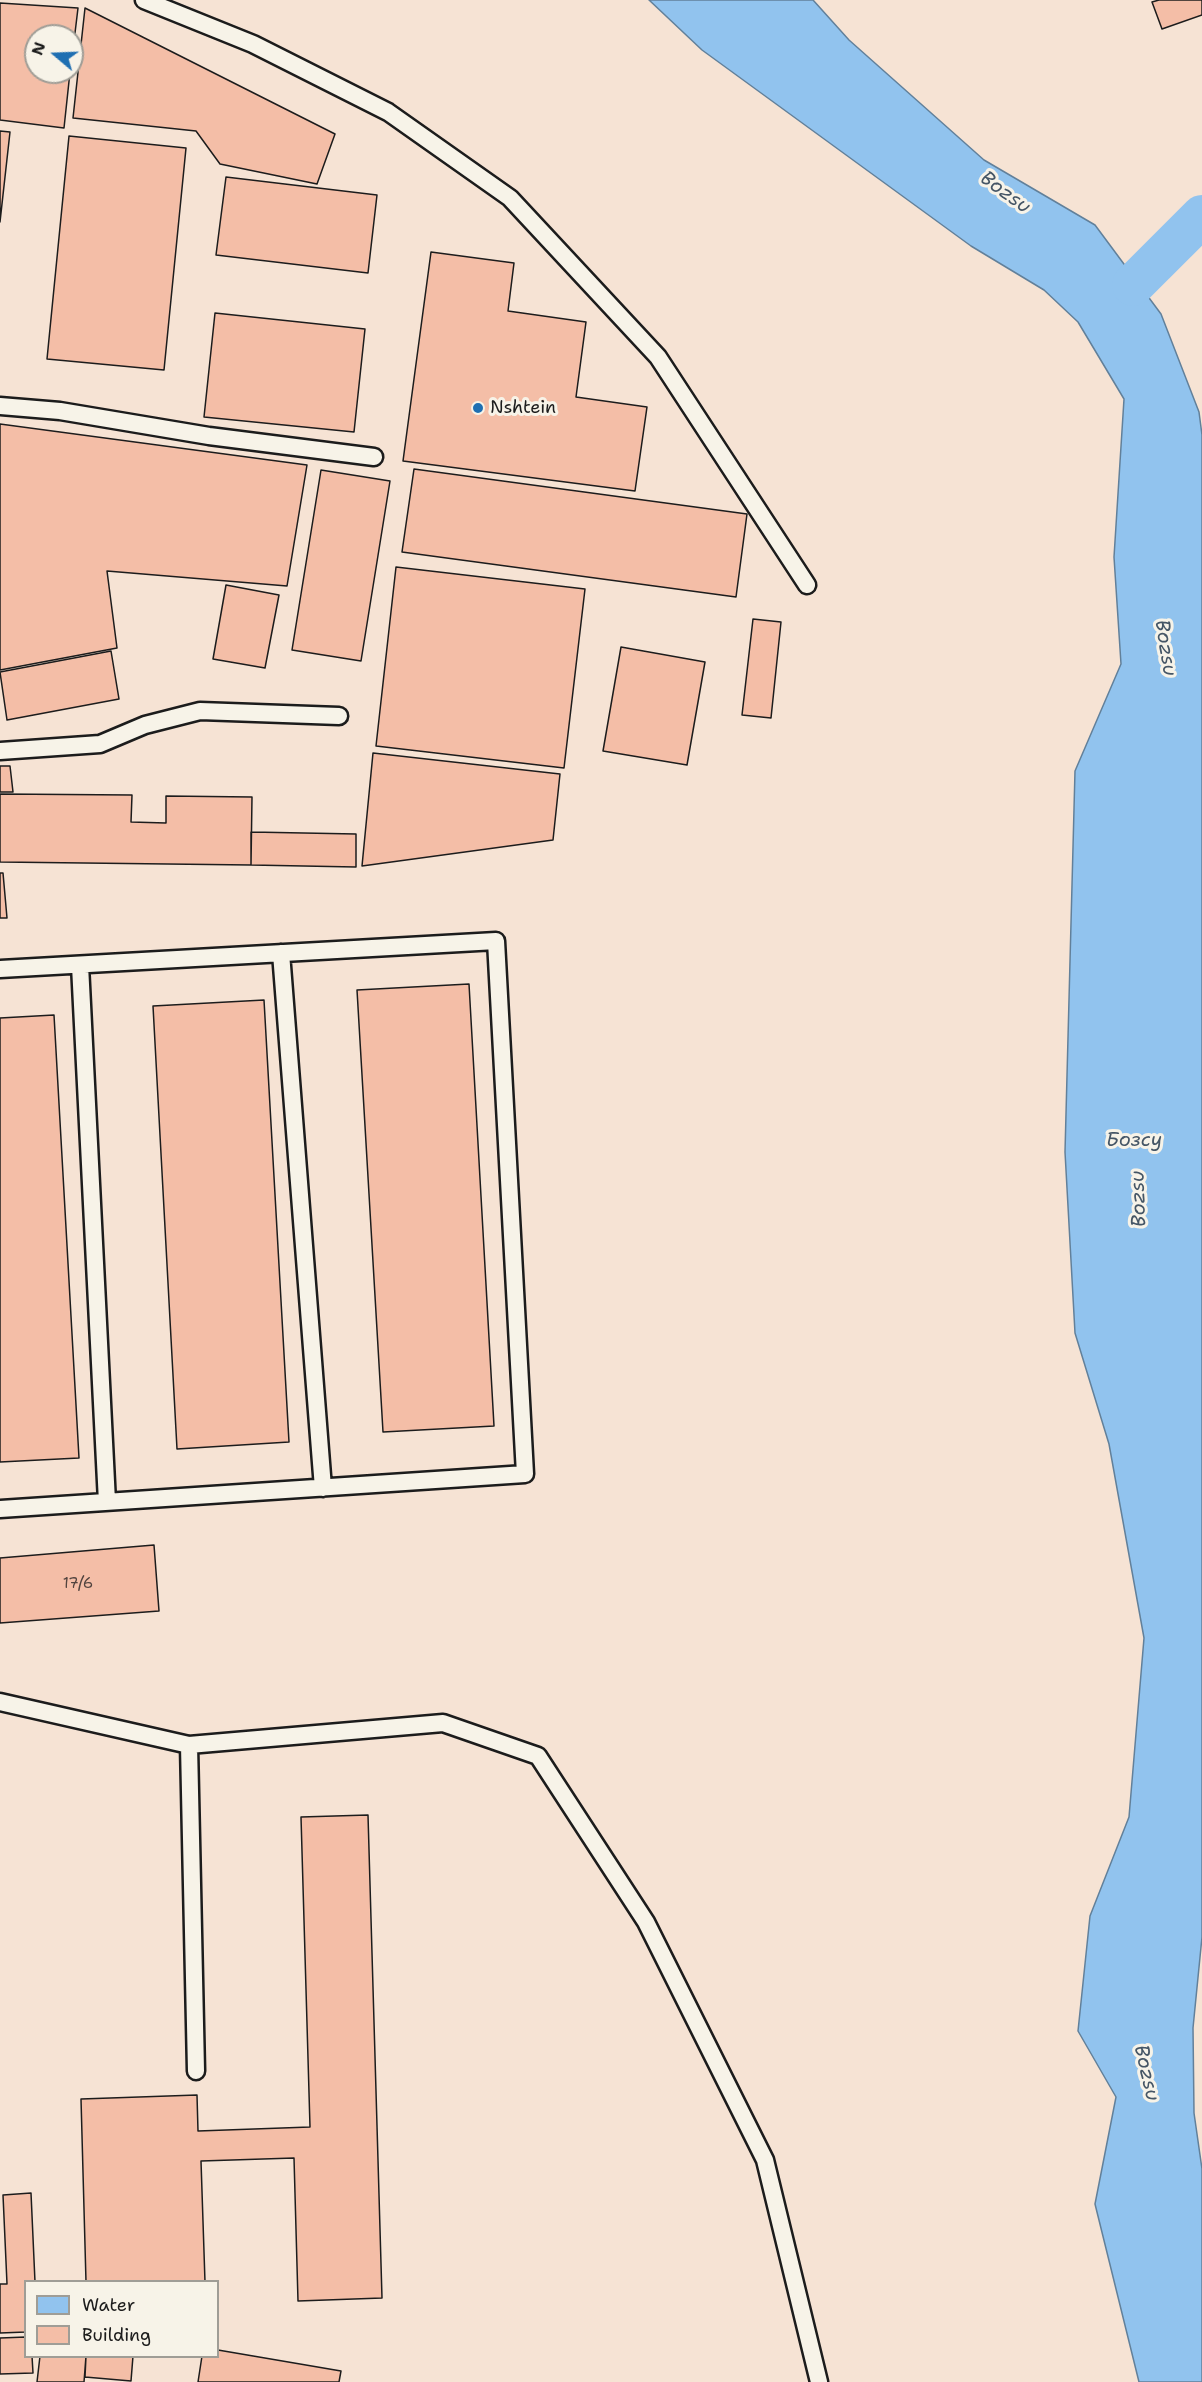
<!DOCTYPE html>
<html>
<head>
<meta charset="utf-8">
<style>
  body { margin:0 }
  #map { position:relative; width:1202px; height:2382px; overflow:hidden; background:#f6e3d4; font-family:"Shantell Sans",sans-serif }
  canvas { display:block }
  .legend { position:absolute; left:24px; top:2280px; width:195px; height:78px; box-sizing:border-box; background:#f7f3e8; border:2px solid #9f9d96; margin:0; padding:8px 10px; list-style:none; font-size:18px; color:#1c1c1c }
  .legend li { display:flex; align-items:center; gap:12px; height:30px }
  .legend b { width:30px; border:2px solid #9f9d96 }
  .north { position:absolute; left:24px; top:24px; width:60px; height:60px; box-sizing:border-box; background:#f7f3e8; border:2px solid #9f9d96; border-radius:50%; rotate:289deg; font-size:16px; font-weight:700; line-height:24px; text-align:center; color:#1c1c1c }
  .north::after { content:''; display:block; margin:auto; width:21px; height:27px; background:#1f6fb2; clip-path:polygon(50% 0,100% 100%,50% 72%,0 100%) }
</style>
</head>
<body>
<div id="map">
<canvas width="1202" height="2382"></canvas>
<ul class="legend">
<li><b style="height:16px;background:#91c3ee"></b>Water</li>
<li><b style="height:16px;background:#f4bea7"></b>Building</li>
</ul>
<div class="north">N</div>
</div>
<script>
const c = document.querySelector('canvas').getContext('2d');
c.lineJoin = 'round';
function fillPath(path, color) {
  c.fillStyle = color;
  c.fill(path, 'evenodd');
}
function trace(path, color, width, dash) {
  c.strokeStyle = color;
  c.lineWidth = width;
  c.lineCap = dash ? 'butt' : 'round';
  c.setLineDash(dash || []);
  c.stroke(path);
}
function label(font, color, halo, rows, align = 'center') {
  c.font = font + ' "Shantell Sans",sans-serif';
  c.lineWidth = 6;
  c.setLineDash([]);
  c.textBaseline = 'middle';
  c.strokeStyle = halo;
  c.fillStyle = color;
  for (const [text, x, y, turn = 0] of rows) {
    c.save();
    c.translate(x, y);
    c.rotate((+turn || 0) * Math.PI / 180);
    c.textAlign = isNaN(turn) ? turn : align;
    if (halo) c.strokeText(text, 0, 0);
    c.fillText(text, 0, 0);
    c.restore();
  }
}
const water = new Path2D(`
  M 649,0 L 813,0 L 849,40 L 984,160 L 1095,225 L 1161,314 L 1199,412 L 1202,435 L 1202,1937 L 1193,2028 L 1194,2113 L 1202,2169 L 1202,2382 L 1139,2382 L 1095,2204 L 1116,2097 L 1078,2031 L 1090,1916 L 1129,1817 L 1144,1638 L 1109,1444 L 1075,1333 L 1065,1152 L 1075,771 L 1121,664 L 1114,557 L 1124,399 L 1078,322 L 1044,290 L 971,246 L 702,50 Z`);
const canal = new Path2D(`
  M 1133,285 L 1202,216`);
const building = new Path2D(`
  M 1159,0 L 1202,0 L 1202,15 L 1162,29 L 1152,2 Z
  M 0,3 L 78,8 L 72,58 L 72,36 L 36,36 L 36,72 L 70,72 L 64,128 L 0,120 Z
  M 85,8 L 335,134 L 317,184 L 220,164 L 196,131 L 73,118 Z
  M 0,131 L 10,132 L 0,222 Z
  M 69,136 L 186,148 L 164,370 L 47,359 Z
  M 226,177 L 377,195 L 368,273 L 216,255 Z
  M 431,252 L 514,263 L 508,311 L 586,322 L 576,397 L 647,407 L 635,491 L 403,461 Z
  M 215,313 L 365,329 L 354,432 L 204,417 Z
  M 0,424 L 307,465 L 287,586 L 107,571 L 117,648 L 0,670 Z
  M 414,469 L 747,514 L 736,597 L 402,552 Z
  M 321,470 L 390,481 L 361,661 L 292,650 Z
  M 396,567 L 585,589 L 564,768 L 376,746 Z
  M 226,585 L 279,595 L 265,668 L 213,659 Z
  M 753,619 L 781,622 L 771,718 L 742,715 Z
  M 621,647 L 705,662 L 687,765 L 603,751 Z
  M 111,651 L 119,699 L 7,720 L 0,672 Z
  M 373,753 L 560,774 L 553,840 L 362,866 Z
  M 0,766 L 10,766 L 13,792 L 0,792 Z
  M 0,794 L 132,795 L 131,822 L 166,823 L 166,796 L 252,797 L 251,865 L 0,862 Z
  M 251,832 L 356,834 L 356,867 L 251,865 Z
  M 0,873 L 3,873 L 7,918 L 0,918 Z
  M 469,984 L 494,1426 L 383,1432 L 357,990 Z
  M 264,1000 L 289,1442 L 177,1449 L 153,1006 Z
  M 54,1015 L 79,1458 L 0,1462 L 0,1018 Z
  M 154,1545 L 159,1611 L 0,1623 L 0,1558 Z
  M 368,1815 L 382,2298 L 298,2301 L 294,2158 L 201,2161 L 205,2282 L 86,2282 L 81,2099 L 197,2095 L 198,2131 L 310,2127 L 301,1817 Z
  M 31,2193 L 35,2282 L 26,2282 L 26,2332 L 0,2333 L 0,2284 L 7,2284 L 3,2195 Z
  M 26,2337 L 26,2356 L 32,2356 L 33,2373 L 0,2374 L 0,2338 Z
  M 218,2350 L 341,2371 L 339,2382 L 198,2382 L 202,2356 L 218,2356 Z
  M 40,2356 L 86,2356 L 84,2382 L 37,2382 Z
  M 86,2356 L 133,2356 L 131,2381 L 85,2377 Z`);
const service = new Path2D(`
  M 144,0 L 253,44 L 388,112 L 510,198 L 658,357 L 807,585
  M 0,406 L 60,411 L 209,436 L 374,457
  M 0,751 L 100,744 L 145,725 L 200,711 L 339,716
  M 281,953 L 323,1488
  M 80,965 L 107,1502
  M 0,969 L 496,941 L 525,1474 L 0,1509
  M 0,1702 L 189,1745 L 443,1723 L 538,1756 L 646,1922 L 765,2160 L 819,2382
  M 189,1745 L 196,2071`);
const markers = [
  [478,408,6,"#1f6fb2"]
];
const numberNames = [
  ["17/6",78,1584]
];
const poiNames = [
  ["Nshtein",490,408]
];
const waterNames = [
  ["Bozsu",1005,193,36],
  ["Bozsu",1165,648,81],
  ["Бозсу",1134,1141],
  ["Bozsu",1139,1199,-92],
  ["Bozsu",1146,2073,77]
];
fillPath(water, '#91c3ee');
trace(water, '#62809a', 1.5);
trace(canal, '#91c3ee', 42);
fillPath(building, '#f4bea7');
trace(building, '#1c1c1c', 1.5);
trace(service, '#1c1c1c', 21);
trace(service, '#f7f3e8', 16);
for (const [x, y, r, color] of markers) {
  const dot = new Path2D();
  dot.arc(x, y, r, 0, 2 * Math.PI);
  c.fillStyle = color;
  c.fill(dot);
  trace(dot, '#f7f3e8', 2);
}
label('15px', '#52443f', null, numberNames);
label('18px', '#1c1c1c', '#f7f3e8', poiNames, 'left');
label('italic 20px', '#455666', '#f7f3e8', waterNames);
</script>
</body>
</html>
